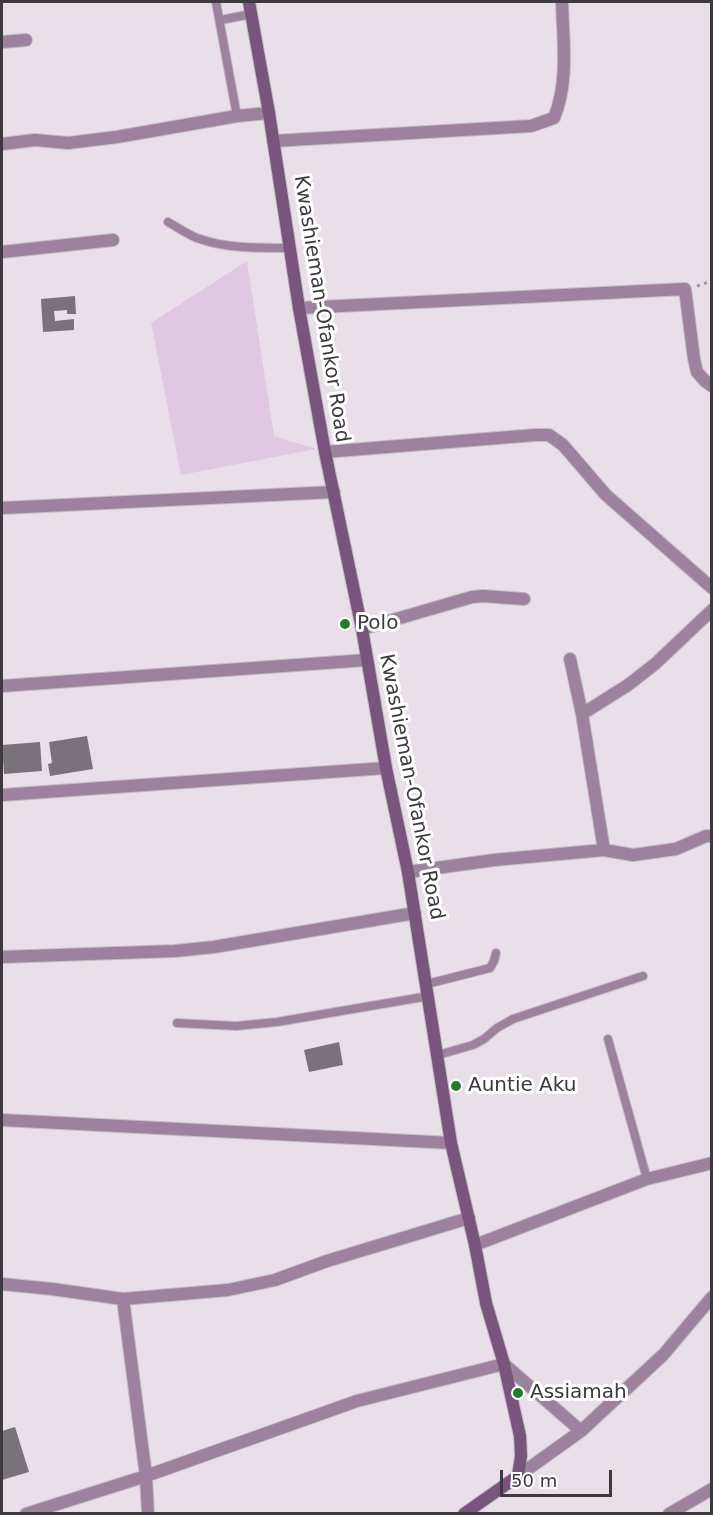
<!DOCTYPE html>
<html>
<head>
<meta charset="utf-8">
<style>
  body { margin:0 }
  #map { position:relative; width:713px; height:1515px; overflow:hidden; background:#e8dfe8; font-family:"DejaVu Sans",sans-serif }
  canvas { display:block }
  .frame { position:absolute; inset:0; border:3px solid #3d3a3d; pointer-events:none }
  .scale { position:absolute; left:500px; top:1470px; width:112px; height:27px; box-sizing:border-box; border:3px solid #3d3a3d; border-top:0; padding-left:8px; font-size:18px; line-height:21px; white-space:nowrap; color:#3d3a3d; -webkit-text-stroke:4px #fff; paint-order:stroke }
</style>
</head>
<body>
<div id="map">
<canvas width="713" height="1515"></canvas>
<div class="frame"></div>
<div class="scale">50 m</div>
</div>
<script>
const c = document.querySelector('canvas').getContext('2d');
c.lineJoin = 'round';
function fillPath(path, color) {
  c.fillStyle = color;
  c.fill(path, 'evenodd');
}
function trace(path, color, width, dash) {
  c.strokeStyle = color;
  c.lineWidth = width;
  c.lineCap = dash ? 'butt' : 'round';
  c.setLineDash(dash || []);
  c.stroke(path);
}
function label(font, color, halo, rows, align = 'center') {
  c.font = font + ' "DejaVu Sans",sans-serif';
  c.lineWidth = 6;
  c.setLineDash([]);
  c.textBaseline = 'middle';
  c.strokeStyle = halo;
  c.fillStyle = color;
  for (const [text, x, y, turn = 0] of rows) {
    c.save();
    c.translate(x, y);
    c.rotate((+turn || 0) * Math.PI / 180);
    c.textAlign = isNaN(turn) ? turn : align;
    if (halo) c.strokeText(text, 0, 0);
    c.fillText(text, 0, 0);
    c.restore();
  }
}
const green = new Path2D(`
  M 247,261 L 274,436 L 316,449 L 181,475 L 151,323 Z`);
const building = new Path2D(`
  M 75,296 L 76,314 L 67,314 L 67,310 L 54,311 L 55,321 L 74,319 L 74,330 L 43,332 L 41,299 Z
  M 87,736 L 93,769 L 50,776 L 48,764 L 52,763 L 49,742 Z
  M 40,742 L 42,771 L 4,774 L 2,745 Z
  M 339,1042 L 343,1065 L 309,1072 L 304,1050 Z
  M 15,1427 L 29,1472 L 2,1480 L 2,1431 Z`);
const path = new Path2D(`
  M 697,286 L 712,281`);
const lane = new Path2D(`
  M 216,2 L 237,116
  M 221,20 L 251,14
  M 168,222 C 177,227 187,234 197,238 C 227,249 259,248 291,248
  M 427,984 L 490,968 L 494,961 L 496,953
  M 177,1023 L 236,1026 L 277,1022 L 429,996
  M 608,1039 L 647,1179
  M 438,1055 L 473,1045 L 484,1039 L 497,1028 L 513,1019 L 643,976`);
const street = new Path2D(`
  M 2,42 L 26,40
  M 273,141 L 531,126 L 554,118 C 569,82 563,40 562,2
  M 2,144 L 35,140 L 68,143 L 117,137 L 237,116 L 269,113
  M 2,252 L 113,240
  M 299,308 L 685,289 L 694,359 L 697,372 L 705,381 L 712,386
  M 325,452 L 535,435 L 549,435 L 563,445 L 606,495 L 712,588
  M 2,508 L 334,492
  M 362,629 L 472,597 L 483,596 L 524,599
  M 570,659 L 582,714 L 604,850
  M 2,686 L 367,660
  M 582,714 L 628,685 L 655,664 L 712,610
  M 2,795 L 386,768
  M 408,872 L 494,860 L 604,850 L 633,855 L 676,849 L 706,836 L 712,836
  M 2,957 L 175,951 L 214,947 L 415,913
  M 2,1120 L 451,1143
  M 475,1245 L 647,1179 L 712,1163
  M 2,1284 L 52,1289 L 123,1299 L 228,1290 L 275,1280 L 327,1261 L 469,1218
  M 123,1299 L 146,1476 L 148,1514
  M 518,1476 L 581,1431 L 663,1355 L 712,1297
  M 26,1514 L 146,1476 L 357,1401 L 504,1364 L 581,1431
  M 669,1514 L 712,1489`);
const secondary = new Path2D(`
  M 249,2 L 269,113 L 299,308 L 325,452 L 362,629 L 386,768 L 408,872 L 451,1143 L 475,1245 L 486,1303 L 504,1364 L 520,1436 L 521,1456 L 518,1476 L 464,1514`);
const markers = [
  [345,624,6,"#237c2b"],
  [456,1086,6,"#237c2b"],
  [518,1393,6,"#237c2b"]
];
const streetNames = [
  ["Kwashieman-Ofankor Road",321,309,81],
  ["Kwashieman-Ofankor Road",411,787,79]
];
const poiNames = [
  ["Polo",357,624],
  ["Auntie Aku",468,1086],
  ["Assiamah",530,1393]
];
fillPath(green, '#e1c8e2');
fillPath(building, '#7a727a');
trace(lane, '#c2bbc2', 10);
trace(street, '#c2bbc2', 14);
trace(secondary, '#c2bbc2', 14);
trace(path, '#9c959c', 3, [3, 4.5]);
trace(lane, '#9c829d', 8);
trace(street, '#9c829d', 12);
trace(secondary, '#79547c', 12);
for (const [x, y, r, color] of markers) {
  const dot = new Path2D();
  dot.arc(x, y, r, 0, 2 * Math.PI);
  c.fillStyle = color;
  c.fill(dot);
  trace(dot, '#fff', 2);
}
label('20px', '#3d3a3d', '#fff', streetNames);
label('20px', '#3d3a3d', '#fff', poiNames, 'left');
</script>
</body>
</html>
